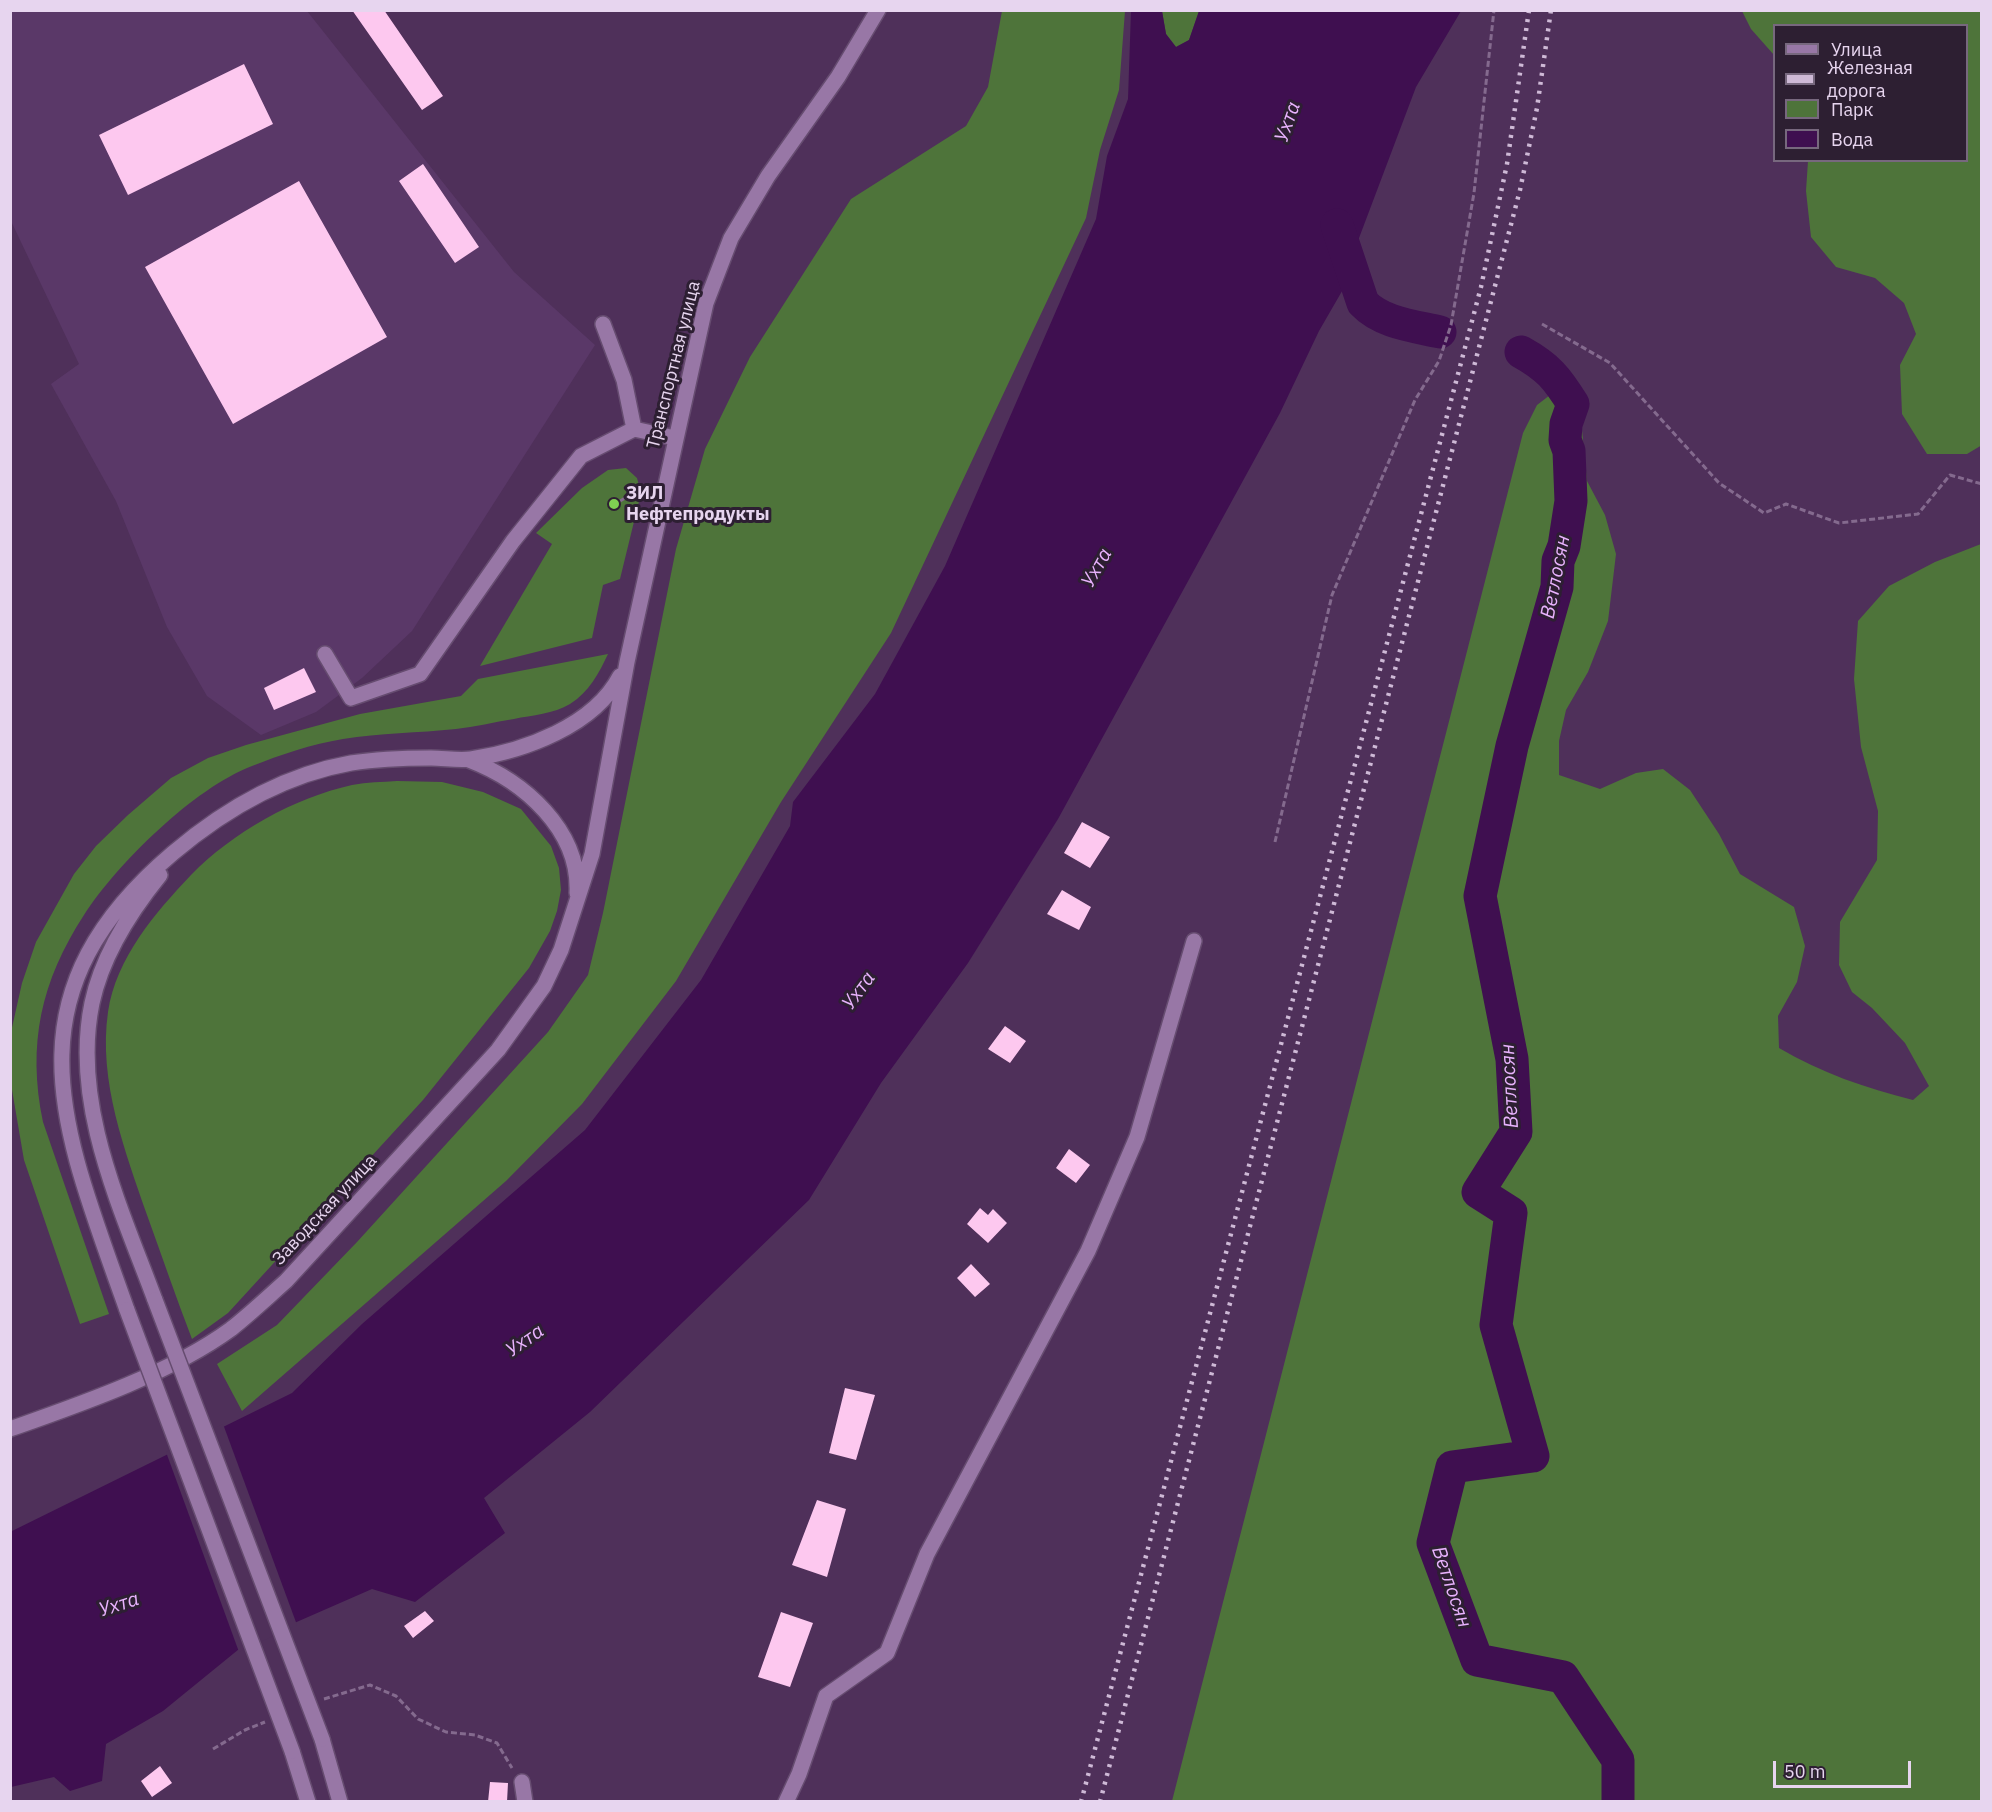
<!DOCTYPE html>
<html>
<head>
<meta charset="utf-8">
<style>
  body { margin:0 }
  #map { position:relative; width:1992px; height:1812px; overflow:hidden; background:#4f305a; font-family:"IBM Plex Sans",sans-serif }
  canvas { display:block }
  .frame { position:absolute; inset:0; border:12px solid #e7d5ef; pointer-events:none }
  .legend { position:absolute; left:1773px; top:24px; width:195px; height:138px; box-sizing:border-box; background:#2d1f32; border:2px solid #77687e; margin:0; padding:8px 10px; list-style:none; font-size:18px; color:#e7d5ef }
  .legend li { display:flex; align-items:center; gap:12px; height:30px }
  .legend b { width:30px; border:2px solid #77687e }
  .scale { position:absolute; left:1773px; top:1761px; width:138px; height:27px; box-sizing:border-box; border:3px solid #e7d5ef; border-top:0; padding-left:8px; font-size:18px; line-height:21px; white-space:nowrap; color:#e7d5ef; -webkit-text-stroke:4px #2d1f32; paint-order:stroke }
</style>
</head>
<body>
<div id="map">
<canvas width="1992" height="1812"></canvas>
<div class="frame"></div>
<ul class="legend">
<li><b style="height:8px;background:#9877a6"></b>Улица</li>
<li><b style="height:8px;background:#ceb9d6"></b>Железная дорога</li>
<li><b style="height:16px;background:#4e743a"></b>Парк</li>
<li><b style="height:16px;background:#3f0f50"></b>Вода</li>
</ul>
<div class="scale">50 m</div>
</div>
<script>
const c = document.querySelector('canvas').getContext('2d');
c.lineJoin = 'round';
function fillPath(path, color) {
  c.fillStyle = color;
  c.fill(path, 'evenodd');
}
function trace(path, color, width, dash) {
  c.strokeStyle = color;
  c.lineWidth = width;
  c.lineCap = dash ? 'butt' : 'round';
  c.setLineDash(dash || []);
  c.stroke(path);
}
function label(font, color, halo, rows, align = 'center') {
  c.font = font + ' "IBM Plex Sans",sans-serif';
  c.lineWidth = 6;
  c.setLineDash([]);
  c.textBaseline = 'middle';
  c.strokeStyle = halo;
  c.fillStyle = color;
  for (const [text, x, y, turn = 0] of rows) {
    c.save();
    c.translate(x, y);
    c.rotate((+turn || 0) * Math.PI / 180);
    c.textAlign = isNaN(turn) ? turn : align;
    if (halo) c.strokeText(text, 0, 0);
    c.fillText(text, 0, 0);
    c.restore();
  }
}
const built = new Path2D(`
  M 11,11 L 307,11 L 514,272 L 595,345 L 412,631 L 362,678 L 316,712 L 261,735 L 207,696 L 167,627 L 116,501 L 51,384 L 79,364 L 11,221 Z`);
const green = new Path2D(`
  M 1002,11 L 1125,11 L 1119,90 L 1100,150 L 1086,218 L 891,633 L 781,802 L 676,981 L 582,1104 L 506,1181 L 242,1411 L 217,1364 L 277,1325 L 357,1242 L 548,1032 L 588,975 L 603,913 L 676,549 L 705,449 L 750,357 L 851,199 L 966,126 L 988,87 Z
  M 1162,11 L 1199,11 L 1189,40 L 1176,47 L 1166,34 Z
  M 1742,11 L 1981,11 L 1982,445 L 1967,454 L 1927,454 L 1902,414 L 1900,365 L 1916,334 L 1904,303 L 1875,278 L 1836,267 L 1811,237 L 1806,191 L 1808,161 L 1966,160 L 1966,26 L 1774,26 L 1774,55 L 1751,29 Z
  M 1554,392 L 1579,400 L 1587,481 L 1605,515 L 1616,554 L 1608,621 L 1588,672 L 1566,710 L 1559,741 L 1559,775 L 1600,789 L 1636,773 L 1663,769 L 1690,790 L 1719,834 L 1740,874 L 1794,907 L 1805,946 L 1797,982 L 1778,1016 L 1779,1048 C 1822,1073 1865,1088 1913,1100 L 1929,1086 L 1905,1043 L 1872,1008 L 1852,992 L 1839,965 L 1840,922 L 1877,860 L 1878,811 L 1861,747 L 1854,679 L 1858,621 L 1889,586 L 1935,562 L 1981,544 L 1981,1801 L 1172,1801 L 1523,433 L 1537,405 Z
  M 626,468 L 637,478 L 641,493 L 620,579 L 603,585 L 592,638 L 480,666 L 552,544 L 536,533 L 582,488 L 608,470 Z
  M 608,654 C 599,673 589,692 570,704 C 554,714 532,715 514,719 C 494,722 475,727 456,729 C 418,733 380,733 343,739 C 312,744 280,755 252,766 C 194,788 117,864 84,915 C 41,981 27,1044 43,1122 L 109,1314 L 80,1324 L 24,1160 L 11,1084 L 11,1032 L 22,983 L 36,942 L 74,874 L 96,846 L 128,815 L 171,778 L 208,758 L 246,745 L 360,714 L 461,696 L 478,679 Z
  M 397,781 L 442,782 L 483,792 L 521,809 L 551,846 L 559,868 L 561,890 L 557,911 L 550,931 L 529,968 L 423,1100 L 228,1313 L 192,1339 C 176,1298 162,1256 147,1215 C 125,1151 98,1081 108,1012 C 116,958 155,913 191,875 C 233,832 294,798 352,785 C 367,782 382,782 397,781 Z`);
const water = new Path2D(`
  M 1131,11 L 1162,11 L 1166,34 L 1176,47 L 1189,40 L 1199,11 L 1461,11 L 1416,87 L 1356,246 L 1349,279 L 1319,331 L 1280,413 L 1058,819 L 968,963 L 881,1083 L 809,1200 L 590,1412 L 484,1498 L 505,1533 L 415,1602 L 372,1589 L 244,1645 L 163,1711 L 106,1744 L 102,1781 L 70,1791 L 54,1777 L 11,1787 L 10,1532 L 292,1393 L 362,1324 L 585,1130 L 701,980 L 790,826 L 793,802 L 875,694 L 945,566 L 1096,219 L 1107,156 L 1128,99 Z`);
const pier = new Path2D(`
  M 223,1424 L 297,1625 L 239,1652 L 166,1452 Z`);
const river = new Path2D(`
  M 1337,225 L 1363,303 C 1382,323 1414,326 1440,332
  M 1521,352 C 1548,367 1557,378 1573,404 L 1566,424 L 1565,440 L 1569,451 L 1571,501 L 1564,546 L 1558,561 L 1557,587 L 1512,746 L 1480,896 L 1512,1059 L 1516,1132 L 1478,1192 L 1511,1213 L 1496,1325 L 1533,1456 L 1452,1467 L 1433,1543 L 1477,1660 L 1563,1677 L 1618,1760 L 1618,1802`);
const building = new Path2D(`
  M 352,10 L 384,10 L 443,96 L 422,110 Z
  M 244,64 L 273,124 L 128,195 L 99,135 Z
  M 423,164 L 479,247 L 455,263 L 399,181 Z
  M 299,181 L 387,337 L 233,424 L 145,267 Z
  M 304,668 L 316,692 L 274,710 L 264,688 Z
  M 1082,822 L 1110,837 L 1090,868 L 1064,853 Z
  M 1062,890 L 1091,907 L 1079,930 L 1047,914 Z
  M 1005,1026 L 1026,1041 L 1010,1063 L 988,1049 Z
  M 1069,1149 L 1090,1165 L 1076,1183 L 1056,1168 Z
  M 980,1208 L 988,1215 L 993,1209 L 1007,1223 L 988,1243 L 967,1224 Z
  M 971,1264 L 990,1284 L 975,1297 L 957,1278 Z
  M 845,1388 L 875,1395 L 856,1460 L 829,1453 Z
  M 817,1500 L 846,1509 L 827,1577 L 792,1565 Z
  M 425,1611 L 434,1621 L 413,1638 L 404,1626 Z
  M 781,1612 L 813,1623 L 790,1687 L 758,1677 Z
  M 160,1766 L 172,1783 L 152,1797 L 141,1781 Z
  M 490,1782 L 508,1783 L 507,1802 L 488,1802 Z`);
const path = new Path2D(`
  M 1542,324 L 1610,363 L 1719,483 L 1764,513 L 1786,504 L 1839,523 L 1918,514 L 1950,475 L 1982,484
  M 620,501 L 640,489
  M 1275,842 L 1332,595 L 1415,400 L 1439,361 L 1451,325 L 1474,193 L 1494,10
  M 324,1699 L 370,1685 L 396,1696 L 418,1719 L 446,1732 L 475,1735 L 497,1743 L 512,1768
  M 213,1749 L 245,1730 L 265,1722`);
const minor = new Path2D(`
  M 603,324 L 624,380 L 634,429
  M 325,654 L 351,698 L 420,674 L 513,541 L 581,456 L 634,429 L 675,438
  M 469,760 C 524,781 580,830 577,893
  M 155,1300 C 121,1208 71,1104 92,1003 C 102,956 130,912 160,875
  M 127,1310 C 63,1129 2,998 173,853 C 225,809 283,775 351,763 C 377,759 405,758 431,758 C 444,758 459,761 471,759 C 524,751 594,726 620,676
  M 10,1429 C 81,1404 171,1373 231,1329 C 250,1314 268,1297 286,1281 L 498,1050 L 544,986 L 561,950 L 592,854 L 627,662 L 706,303 L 731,238 L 768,176 L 838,77 L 878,10
  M 322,1739 L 340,1802
  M 292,1751 L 308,1802
  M 522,1782 L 525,1802
  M 786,1802 L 799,1774 L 826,1696 L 887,1653 L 927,1554 L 1088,1251 L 1137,1137 L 1194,941`);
const rail = new Path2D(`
  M 1081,1802 L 1481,287 L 1507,164 L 1529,10
  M 1100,1802 L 1520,190 L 1537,108 L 1551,10`);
const minorBridge = new Path2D(`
  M 155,1300 L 322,1739
  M 127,1310 L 292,1751`);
const markers = [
  [614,504,6,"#7fd052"]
];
const streetNames = [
  ["Транспортная улица",674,365,-76],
  ["Заводская улица",325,1210,-47]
];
const poiNames = [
  ["ЗИЛ",626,494],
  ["Нефтепродукты",626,515]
];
const waterNames = [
  ["Ухта",1288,122,-71],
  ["Ухта",1097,568,-61],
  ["Ветлосян",1556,577,-79],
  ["Ухта",859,991,-54],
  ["Ветлосян",1510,1086,-93],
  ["Ухта",525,1341,-35],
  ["Ветлосян",1451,1587,71],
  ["Ухта",119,1605,-18]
];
fillPath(built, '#5a3868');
fillPath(green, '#4e743a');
fillPath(water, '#3f0f50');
fillPath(pier, '#4f305a');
trace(river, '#3f0f50', 33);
fillPath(building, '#fdc8ef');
trace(minor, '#664c70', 18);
trace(path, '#846a8e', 3, [6, 3]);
trace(minor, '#9877a6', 15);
trace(rail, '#ceb9d6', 4.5, [3, 6]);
trace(minorBridge, '#664c70', 18, []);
trace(minorBridge, '#9877a6', 15);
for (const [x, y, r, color] of markers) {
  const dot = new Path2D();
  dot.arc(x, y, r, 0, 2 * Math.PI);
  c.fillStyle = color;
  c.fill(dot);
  trace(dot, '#2d1f32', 2);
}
label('18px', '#e7d5ef', '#2d1f32', streetNames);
label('bold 18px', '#e7d5ef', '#2d1f32', poiNames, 'left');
label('italic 20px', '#e8b2fd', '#2d1f32', waterNames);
</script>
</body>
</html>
